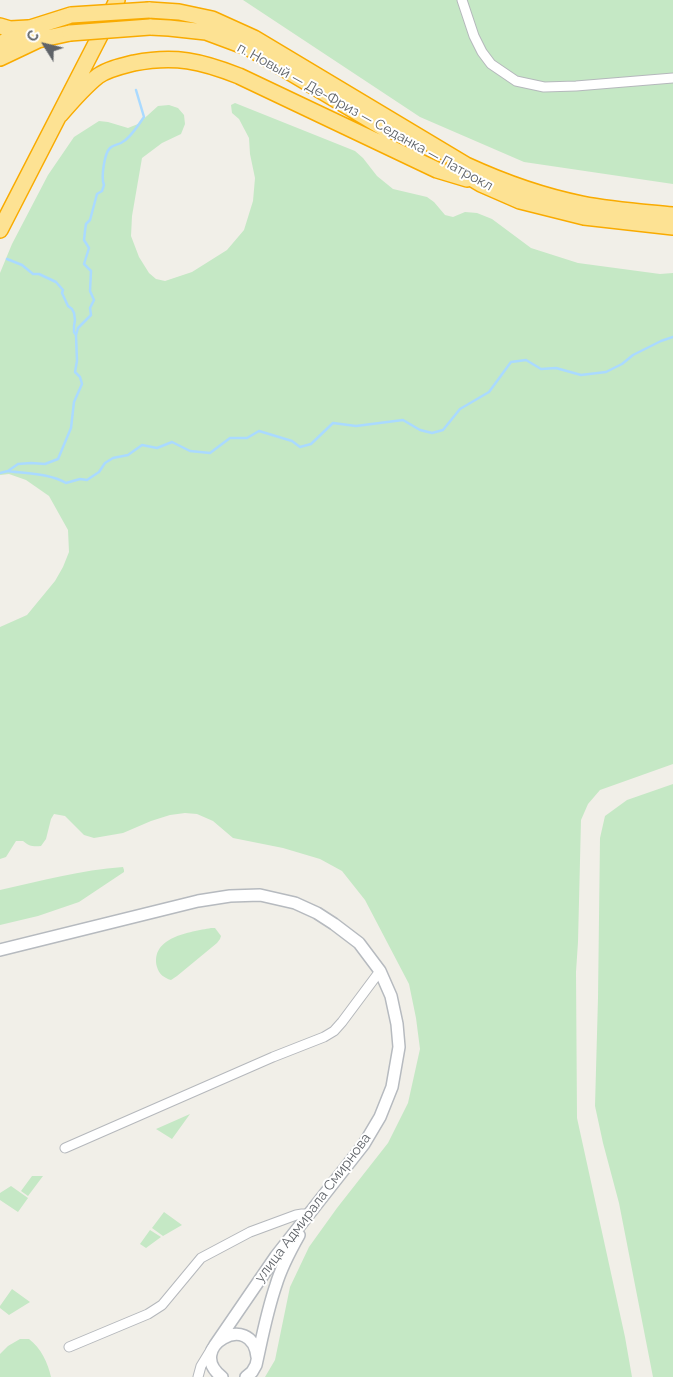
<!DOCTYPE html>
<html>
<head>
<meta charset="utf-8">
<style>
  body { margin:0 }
  #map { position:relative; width:673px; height:1377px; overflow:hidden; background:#f1efe8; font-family:Raleway,sans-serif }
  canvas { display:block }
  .north { position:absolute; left:20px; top:20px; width:50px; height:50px; -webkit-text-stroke:4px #fff; paint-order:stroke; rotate:306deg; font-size:14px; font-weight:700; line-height:20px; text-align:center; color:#5f6368 }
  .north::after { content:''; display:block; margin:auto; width:18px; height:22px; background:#5f6368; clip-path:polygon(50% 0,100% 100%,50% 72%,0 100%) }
</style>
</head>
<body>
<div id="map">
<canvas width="673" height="1377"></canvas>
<div class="north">С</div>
</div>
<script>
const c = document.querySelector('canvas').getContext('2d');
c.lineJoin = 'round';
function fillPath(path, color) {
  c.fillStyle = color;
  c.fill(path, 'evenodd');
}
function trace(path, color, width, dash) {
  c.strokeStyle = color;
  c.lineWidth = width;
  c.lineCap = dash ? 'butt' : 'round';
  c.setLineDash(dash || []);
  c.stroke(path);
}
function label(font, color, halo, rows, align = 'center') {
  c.font = font + ' Raleway,sans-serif';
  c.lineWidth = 4;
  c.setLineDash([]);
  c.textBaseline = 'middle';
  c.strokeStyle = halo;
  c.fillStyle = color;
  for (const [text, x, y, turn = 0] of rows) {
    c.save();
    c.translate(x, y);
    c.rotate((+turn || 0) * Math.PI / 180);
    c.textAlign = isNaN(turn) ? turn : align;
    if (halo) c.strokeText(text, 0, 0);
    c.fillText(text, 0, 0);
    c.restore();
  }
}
const green = new Path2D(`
  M 243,0 L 673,0 L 673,184 L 524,162 L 420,117 Z
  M 235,103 L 355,151 L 363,158 L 377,176 L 393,189 L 427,197 L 434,202 L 445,215 L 453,217 L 465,212 L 477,213 L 492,219 L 531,248 L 578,263 L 660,274 L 673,273 L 673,764 L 600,790 L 588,804 L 581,820 L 578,942 L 576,972 L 577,1118 L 625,1337 L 632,1377 L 265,1377 L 275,1360 L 290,1287 L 309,1247 L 337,1208 L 388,1143 L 408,1103 L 420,1049 L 416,1018 L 409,984 L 365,900 L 342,871 L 320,859 L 283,848 L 233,838 L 213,821 L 197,814 L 185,813 L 170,815 L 151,821 L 123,833 L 94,838 L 84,835 L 65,816 L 54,814 L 51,819 L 46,839 L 41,846 C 33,847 29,846 23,841 L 16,841 L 6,857 L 0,859 L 0,627 L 27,615 L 55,581 L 63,567 L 69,552 L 68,530 L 49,496 L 26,480 L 9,474 L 0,475 L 0,273 L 12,244 L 48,175 L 74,137 L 99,121 L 108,122 L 128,128 L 138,124 L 158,106 L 169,105 L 178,108 L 184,115 L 185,124 L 181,134 L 162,143 L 142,158 L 132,216 L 131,236 L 139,257 L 149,273 L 156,279 L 165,281 L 192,272 L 227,250 L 244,230 L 253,201 L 255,178 L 250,154 L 249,138 L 239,119 L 232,113 L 231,105 Z
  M 673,784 L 673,1377 L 653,1377 L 619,1203 L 603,1143 L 595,1106 L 598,998 L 600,838 L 605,816 L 627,800 Z
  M 123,867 L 124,870 L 124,872 L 79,902 L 38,916 L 0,925 L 0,890 C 41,881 81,870 123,867 Z
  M 211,928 L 215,928 L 221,936 L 220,939 L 217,943 L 177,976 L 171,980 C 164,978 159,974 157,967 C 150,937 190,932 211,928 Z
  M 190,1114 L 172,1139 L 156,1129 Z
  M 32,1176 L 43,1176 L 28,1196 L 21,1191 Z
  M 11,1186 L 28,1198 L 18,1212 L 0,1200 L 0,1193 Z
  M 164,1212 L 182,1225 L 163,1236 L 152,1228 Z
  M 150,1230 L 161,1237 L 146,1248 L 140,1244 Z
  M 12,1289 L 30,1302 L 9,1315 L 0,1308 L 0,1306 Z
  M 20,1339 L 29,1339 C 41,1348 48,1363 51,1377 L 0,1377 L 0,1354 L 8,1346 Z`);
const stream = new Path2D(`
  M 7,259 L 22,265 L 33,274 L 39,274 L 56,282 L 63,290 L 62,293 L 68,306 L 72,309 L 74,313 L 75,320 L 74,326 L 74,332 L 76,335
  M 8,471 C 27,474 49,473 66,483 L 80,479 L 87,480 L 99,472 L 105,463 L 113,458 L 128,455 L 142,445 L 157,448 L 172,442 L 190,451 L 210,453 L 230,438 L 247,438 L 259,431 L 292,441 L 300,447 L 311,444 L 333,423 L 356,426 L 403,420 L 420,430 L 432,433 L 443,430 L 460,409 L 489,392 L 511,362 L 526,360 L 541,369 L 556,368 L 581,375 L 606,372 L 622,364 L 633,355 L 661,341 L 673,337
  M 0,473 L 8,471 L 18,464 L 31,463 L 45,464 L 58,459 L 71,428 L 74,402 L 82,384 L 80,377 L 75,372 L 77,361 L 76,335 L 78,328 L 91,315 L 90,308 L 94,300 L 90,291 L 91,271 L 84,264 L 89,248 L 84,240 L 85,231 L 86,224 L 90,220 L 97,194 L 102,191 L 104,185 C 101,178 104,154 110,148 C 113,145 117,145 121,143 C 131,138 138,125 144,117 L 136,90`);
const street = new Path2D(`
  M 462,0 L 474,36 L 482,52 L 491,64 L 516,81 L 544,87 L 576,86 L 673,78
  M 65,1148 L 273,1057 L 324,1037 L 334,1031 L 342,1022 L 380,971
  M 69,1347 L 148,1314 L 162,1305 L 201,1258 L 250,1232 L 296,1215 L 302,1214 L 310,1214
  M 198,1377 L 201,1366 L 212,1348`);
const secondary = new Path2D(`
  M 0,950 L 198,901 L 230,896 L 260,895 L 295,903 L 317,913 L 334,924 L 359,943 L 380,971 L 391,996 L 397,1024 L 399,1047 L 392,1087 L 380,1117 L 364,1144 L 276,1256 L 215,1345
  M 222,1377 C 184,1348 252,1309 257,1357
  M 246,1377 L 252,1372 L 256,1365 C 262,1338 267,1311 276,1285 C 281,1268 290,1251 299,1235`);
const highway = new Path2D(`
  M 149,10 L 179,12 L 212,19 L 254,38 L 466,165 C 503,182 542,196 582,204 C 612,210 643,212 673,215
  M 0,26 L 10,29 L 28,28
  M 150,27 L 169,28 L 206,32 L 249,48 L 387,130
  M 0,44 L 30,28 L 71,15
  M 0,58 L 38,40 L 70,33
  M 60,115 C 72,101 84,87 98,76 C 108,69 122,66 134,63 C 175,55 201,61 239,76 L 437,170 L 467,179
  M 459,171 L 481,184 L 520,201 L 584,217 L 673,227
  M 0,230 L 107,22 L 117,0`);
const highwayBridge = new Path2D(`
  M 71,15 L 149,10
  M 70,33 L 150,27`);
const streetNames = [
  ["п. Новый — Де-Фриз — Седанка — Патрокл",365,117,29],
  ["улица Адмирала Смирнова",313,1208,-53]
];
fillPath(green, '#c5e8c5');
trace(stream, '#aadaff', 2.5);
trace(street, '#b5b8bc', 11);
trace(secondary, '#b6babf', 14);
trace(highway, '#f9ab00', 18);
trace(street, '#fff', 9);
trace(secondary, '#fff', 11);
trace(highway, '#fde293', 15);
trace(highwayBridge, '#f9ab00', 18, []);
trace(highwayBridge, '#fde293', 15);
label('14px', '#5f6368', '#fff', streetNames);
</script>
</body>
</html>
